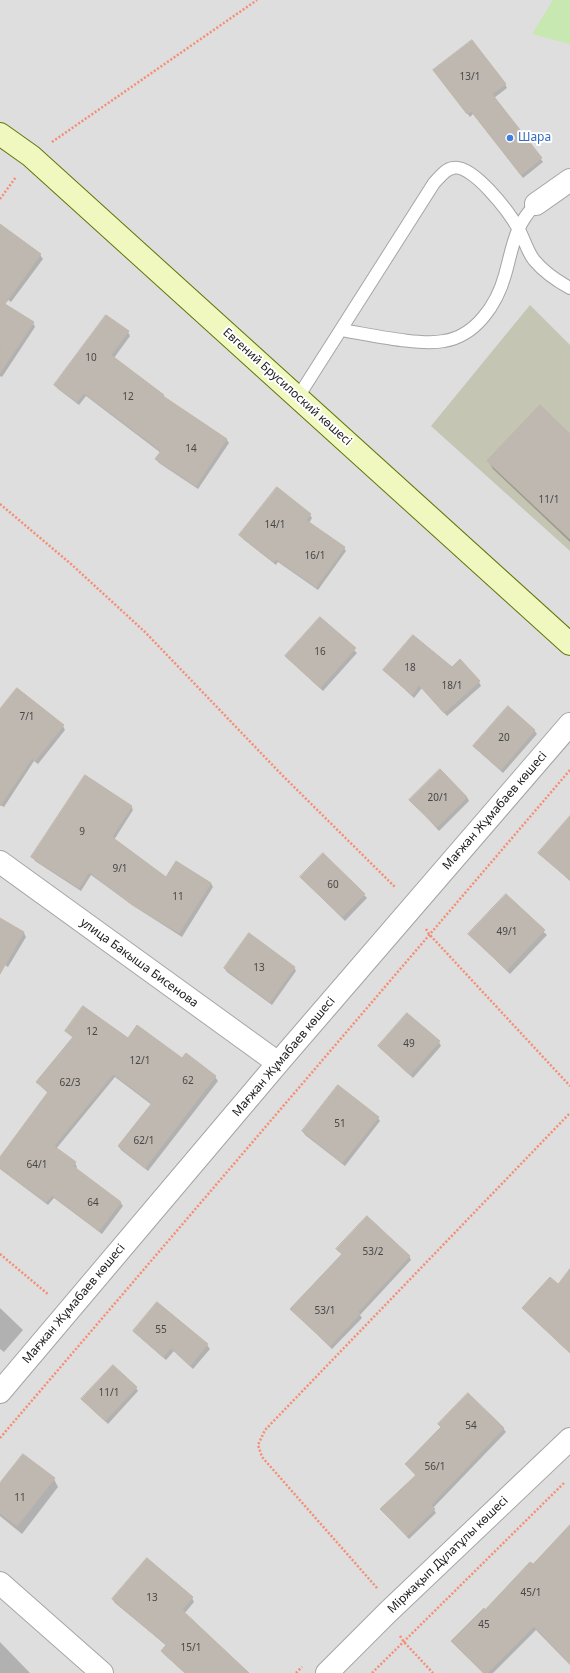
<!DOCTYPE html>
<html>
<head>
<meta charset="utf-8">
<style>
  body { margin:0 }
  canvas { display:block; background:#f1efe8 }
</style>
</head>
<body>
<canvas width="570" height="1673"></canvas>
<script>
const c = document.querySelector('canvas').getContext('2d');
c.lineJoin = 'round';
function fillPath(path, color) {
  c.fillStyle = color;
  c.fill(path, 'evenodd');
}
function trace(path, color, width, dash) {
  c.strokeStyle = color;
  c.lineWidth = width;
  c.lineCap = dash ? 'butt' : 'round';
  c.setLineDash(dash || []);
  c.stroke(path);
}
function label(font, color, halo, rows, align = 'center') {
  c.font = font + ' "Noto Sans",sans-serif';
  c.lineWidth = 4;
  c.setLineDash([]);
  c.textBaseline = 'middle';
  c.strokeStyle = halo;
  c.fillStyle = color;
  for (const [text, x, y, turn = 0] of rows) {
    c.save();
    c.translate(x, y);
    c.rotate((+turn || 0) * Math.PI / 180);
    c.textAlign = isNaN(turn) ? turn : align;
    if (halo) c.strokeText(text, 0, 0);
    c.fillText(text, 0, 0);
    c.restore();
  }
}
const residential = new Path2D(`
  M 0,0 L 570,0 L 570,1673 L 0,1673 Z`);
const construction = new Path2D(`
  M 530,305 L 570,345 L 570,551 L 431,426 Z`);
const grass = new Path2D(`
  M 553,0 L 570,0 L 570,44 L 532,34 Z`);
const shadow = new Path2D(`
  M 437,74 L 505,84 L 507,88 L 494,98 L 543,162 L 523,178 L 473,114 L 470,117 Z
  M 0,225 L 40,255 L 43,259 L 11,302 L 0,294 Z
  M 0,301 L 33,323 L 35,327 L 2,377 L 0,376 Z
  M 128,332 L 130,336 L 114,358 L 163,395 L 166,400 L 227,440 L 229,443 L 198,489 L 159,463 L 156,459 L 161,453 L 86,396 L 79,405 L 58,389 L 55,385 Z
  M 570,435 L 570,542 L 493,469 L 488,461 Z
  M 310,515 L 312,518 L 309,523 L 344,548 L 346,551 L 318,590 L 278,562 L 276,565 L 243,539 L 241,536 Z
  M 320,618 L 357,653 L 323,691 L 286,656 Z
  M 452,668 L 479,682 L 481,686 L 447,716 L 422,688 L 414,698 L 384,670 Z
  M 0,711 L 63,726 L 65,730 L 38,764 L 34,761 L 4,807 L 0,805 Z
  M 534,730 L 537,734 L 503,773 L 474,747 Z
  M 467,797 L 469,801 L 439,831 L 411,800 Z
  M 131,806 L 133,810 L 114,840 L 166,878 L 211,883 L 213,887 L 182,937 L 135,907 L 91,875 L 81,891 L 35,861 L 33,857 Z
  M 570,818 L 570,881 L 539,853 Z
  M 323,854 L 367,898 L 345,921 L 301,877 Z
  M 506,896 L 547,935 L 510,974 L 470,935 Z
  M 0,919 L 24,933 L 26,937 L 8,967 L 0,962 Z
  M 294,967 L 296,971 L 272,1005 L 227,972 L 225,969 Z
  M 67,1031 L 128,1039 L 182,1060 L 186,1054 L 215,1077 L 218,1081 L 148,1171 L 121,1150 L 119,1146 L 152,1105 L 115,1077 L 56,1149 L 75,1163 L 77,1167 L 76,1169 L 120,1202 L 123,1206 L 102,1234 L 54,1198 L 48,1205 L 0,1169 L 0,1158 L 49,1094 L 37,1082 L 73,1038 Z
  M 439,1042 L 441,1046 L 413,1078 L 379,1046 Z
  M 378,1118 L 380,1121 L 345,1166 L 305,1135 L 303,1131 Z
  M 338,1249 L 409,1256 L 411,1260 L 360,1315 L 362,1318 L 332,1349 L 291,1309 L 342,1255 Z
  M 570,1270 L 570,1353 L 523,1308 L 558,1286 Z
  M 158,1304 L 207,1345 L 210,1349 L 193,1369 L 174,1351 L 166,1360 L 134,1332 Z
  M 0,1308 L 23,1330 L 4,1352 L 0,1349 Z
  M 136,1388 L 138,1391 L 108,1424 L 83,1399 Z
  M 439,1424 L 503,1428 L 506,1432 L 433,1508 L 436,1513 L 409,1539 L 384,1513 L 416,1476 L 406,1465 L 441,1428 Z
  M 54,1479 L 58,1487 L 22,1534 L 0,1516 L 0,1485 Z
  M 570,1526 L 570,1665 L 536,1630 L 493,1673 L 483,1673 L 452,1642 L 533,1566 Z
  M 147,1560 L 192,1598 L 194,1602 L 184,1614 L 249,1673 L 185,1673 L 165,1655 L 162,1651 L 167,1646 L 115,1603 L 113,1600 Z
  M 0,1642 L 30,1673 L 0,1673 Z`);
const building = new Path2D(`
  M 472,40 L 506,84 L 492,94 L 542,158 L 521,175 L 471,111 L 467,114 L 433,70 Z
  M 0,224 L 41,254 L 5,304 L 34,322 L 0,373 Z
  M 106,315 L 129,331 L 111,355 L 164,395 L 163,396 L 227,439 L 196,486 L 155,459 L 161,451 L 84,393 L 77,402 L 54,385 Z
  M 540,405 L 570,434 L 570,539 L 487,461 Z
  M 277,487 L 311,514 L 306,520 L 345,547 L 316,587 L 276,559 L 274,562 L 239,535 Z
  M 320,617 L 356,648 L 320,688 L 285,656 Z
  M 413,635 L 452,667 L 460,659 L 480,681 L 444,713 L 419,685 L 412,695 L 383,670 Z
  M 17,688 L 64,725 L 35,761 L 32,758 L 0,806 L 0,709 Z
  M 508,706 L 535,730 L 501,770 L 473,746 Z
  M 440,769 L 467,797 L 437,827 L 409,800 Z
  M 85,775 L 132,806 L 112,837 L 166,877 L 176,861 L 211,883 L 179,933 L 131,904 L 89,872 L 79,888 L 31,857 Z
  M 570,816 L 570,880 L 538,853 Z
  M 323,853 L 365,894 L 342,917 L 300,877 Z
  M 506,894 L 545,930 L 507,970 L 468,934 Z
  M 0,918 L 24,932 L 0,974 Z
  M 249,933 L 295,967 L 270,1002 L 224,968 Z
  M 83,1006 L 128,1038 L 137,1025 L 182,1058 L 186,1053 L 216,1076 L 145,1168 L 118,1146 L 152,1103 L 113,1074 L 54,1146 L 76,1162 L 73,1166 L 121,1202 L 99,1231 L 52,1195 L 46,1202 L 0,1168 L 0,1157 L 48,1092 L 36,1082 L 73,1037 L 65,1031 Z
  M 407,1013 L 440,1041 L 410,1075 L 378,1046 Z
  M 338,1085 L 379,1117 L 342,1163 L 302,1131 Z
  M 367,1216 L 410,1256 L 358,1312 L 360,1314 L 330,1346 L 290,1309 L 342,1254 L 336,1249 Z
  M 570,1269 L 570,1353 L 522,1308 L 550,1277 L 558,1284 Z
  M 157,1302 L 208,1344 L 190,1366 L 171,1348 L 163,1357 L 133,1331 Z
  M 113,1365 L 137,1387 L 105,1421 L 81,1399 Z
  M 468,1393 L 504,1428 L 431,1505 L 435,1509 L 407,1536 L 380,1509 L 416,1475 L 405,1464 L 441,1427 L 438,1424 Z
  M 23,1454 L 55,1478 L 17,1526 L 0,1513 L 0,1483 Z
  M 570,1525 L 570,1664 L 534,1626 L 487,1673 L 484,1673 L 451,1641 L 484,1608 L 485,1610 L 530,1562 L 533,1564 Z
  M 147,1558 L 193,1597 L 182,1610 L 249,1673 L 185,1673 L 161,1651 L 166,1645 L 112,1599 Z`);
const path = new Path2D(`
  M 52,142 L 257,0
  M 0,199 L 16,177
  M 0,504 L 71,564 L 145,632 L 283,776 L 396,888
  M 426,929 L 429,934 L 570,1086
  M 0,1254 L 49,1295
  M 0,1438 L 570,770
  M 377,1588 L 262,1457 L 258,1445 L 265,1430 L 570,1113
  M 400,1636 L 404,1642 L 433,1673
  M 296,1673 L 302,1667
  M 372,1673 L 565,1482`);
const lane = new Path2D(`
  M 341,330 C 368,334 418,346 444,341 C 476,336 497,304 505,275 C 513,247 514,226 536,204
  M 298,397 L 434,183 C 439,178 445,169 453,168 C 472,163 509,212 518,228 C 524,238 527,251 534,260 C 544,272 557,281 570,288`);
const street = new Path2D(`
  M 536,204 L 570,180
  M 0,862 L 278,1063
  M 0,1392 L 278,1063 L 570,724
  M 0,1583 L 102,1673
  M 327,1673 L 388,1612 L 570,1439`);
const secondary = new Path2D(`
  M 0,134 L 31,156 L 570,644`);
const markers = [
  [510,138,4,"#3f7fe0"]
];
const numberNames = [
  ["13/1",470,77],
  ["10",91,358],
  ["12",128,397],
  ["14",191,449],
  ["11/1",549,500],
  ["14/1",275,525],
  ["16/1",315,556],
  ["16",320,652],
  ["18",410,668],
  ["18/1",452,686],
  ["7/1",27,717],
  ["20",504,738],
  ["20/1",438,798],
  ["9",82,832],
  ["9/1",120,869],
  ["60",333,885],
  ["11",178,897],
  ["49/1",507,932],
  ["13",259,968],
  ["12",92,1032],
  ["49",409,1044],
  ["12/1",140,1061],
  ["62",188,1081],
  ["62/3",70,1083],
  ["51",340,1124],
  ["62/1",144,1141],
  ["64/1",37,1165],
  ["64",93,1203],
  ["53/2",373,1252],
  ["53/1",325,1311],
  ["55",161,1330],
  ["11/1",109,1393],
  ["54",471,1426],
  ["56/1",435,1467],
  ["11",20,1498],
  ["45/1",531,1593],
  ["13",152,1598],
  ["45",484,1625],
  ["15/1",191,1648]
];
const shopNames = [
  ["Шара",518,138]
];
const streetNames = [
  ["Евгений Брусилоский көшесі",287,387,42],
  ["Мағжан Жұмабаев көшесі",495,811,-49],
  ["улица Бакыша Бисенова",139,963,36],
  ["Мағжан Жұмабаев көшесі",284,1057,-50],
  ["Мағжан Жұмабаев көшесі",74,1304,-50],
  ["Міржақып Дұлатұлы көшесі",448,1555,-44]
];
fillPath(residential, '#dfdede');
fillPath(construction, '#c4c5b3');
fillPath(grass, '#c7e8b0');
fillPath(shadow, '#0003');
fillPath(building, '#beb8b1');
trace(building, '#c2b7aa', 1);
trace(lane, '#a5a5a5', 14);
trace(street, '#a5a5a5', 24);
trace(secondary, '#617709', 24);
trace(path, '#f58d74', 2.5, [2, 2]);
trace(lane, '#fff', 12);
trace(street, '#fff', 22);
trace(secondary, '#f0f8bf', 22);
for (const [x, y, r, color] of markers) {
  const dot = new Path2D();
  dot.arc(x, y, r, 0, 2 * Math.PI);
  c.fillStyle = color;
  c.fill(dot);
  trace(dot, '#fff', 1.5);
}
label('10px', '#484745', null, numberNames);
label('12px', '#366cbe', '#fff', shopNames, 'left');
label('12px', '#212121', '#fff', streetNames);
</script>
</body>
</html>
